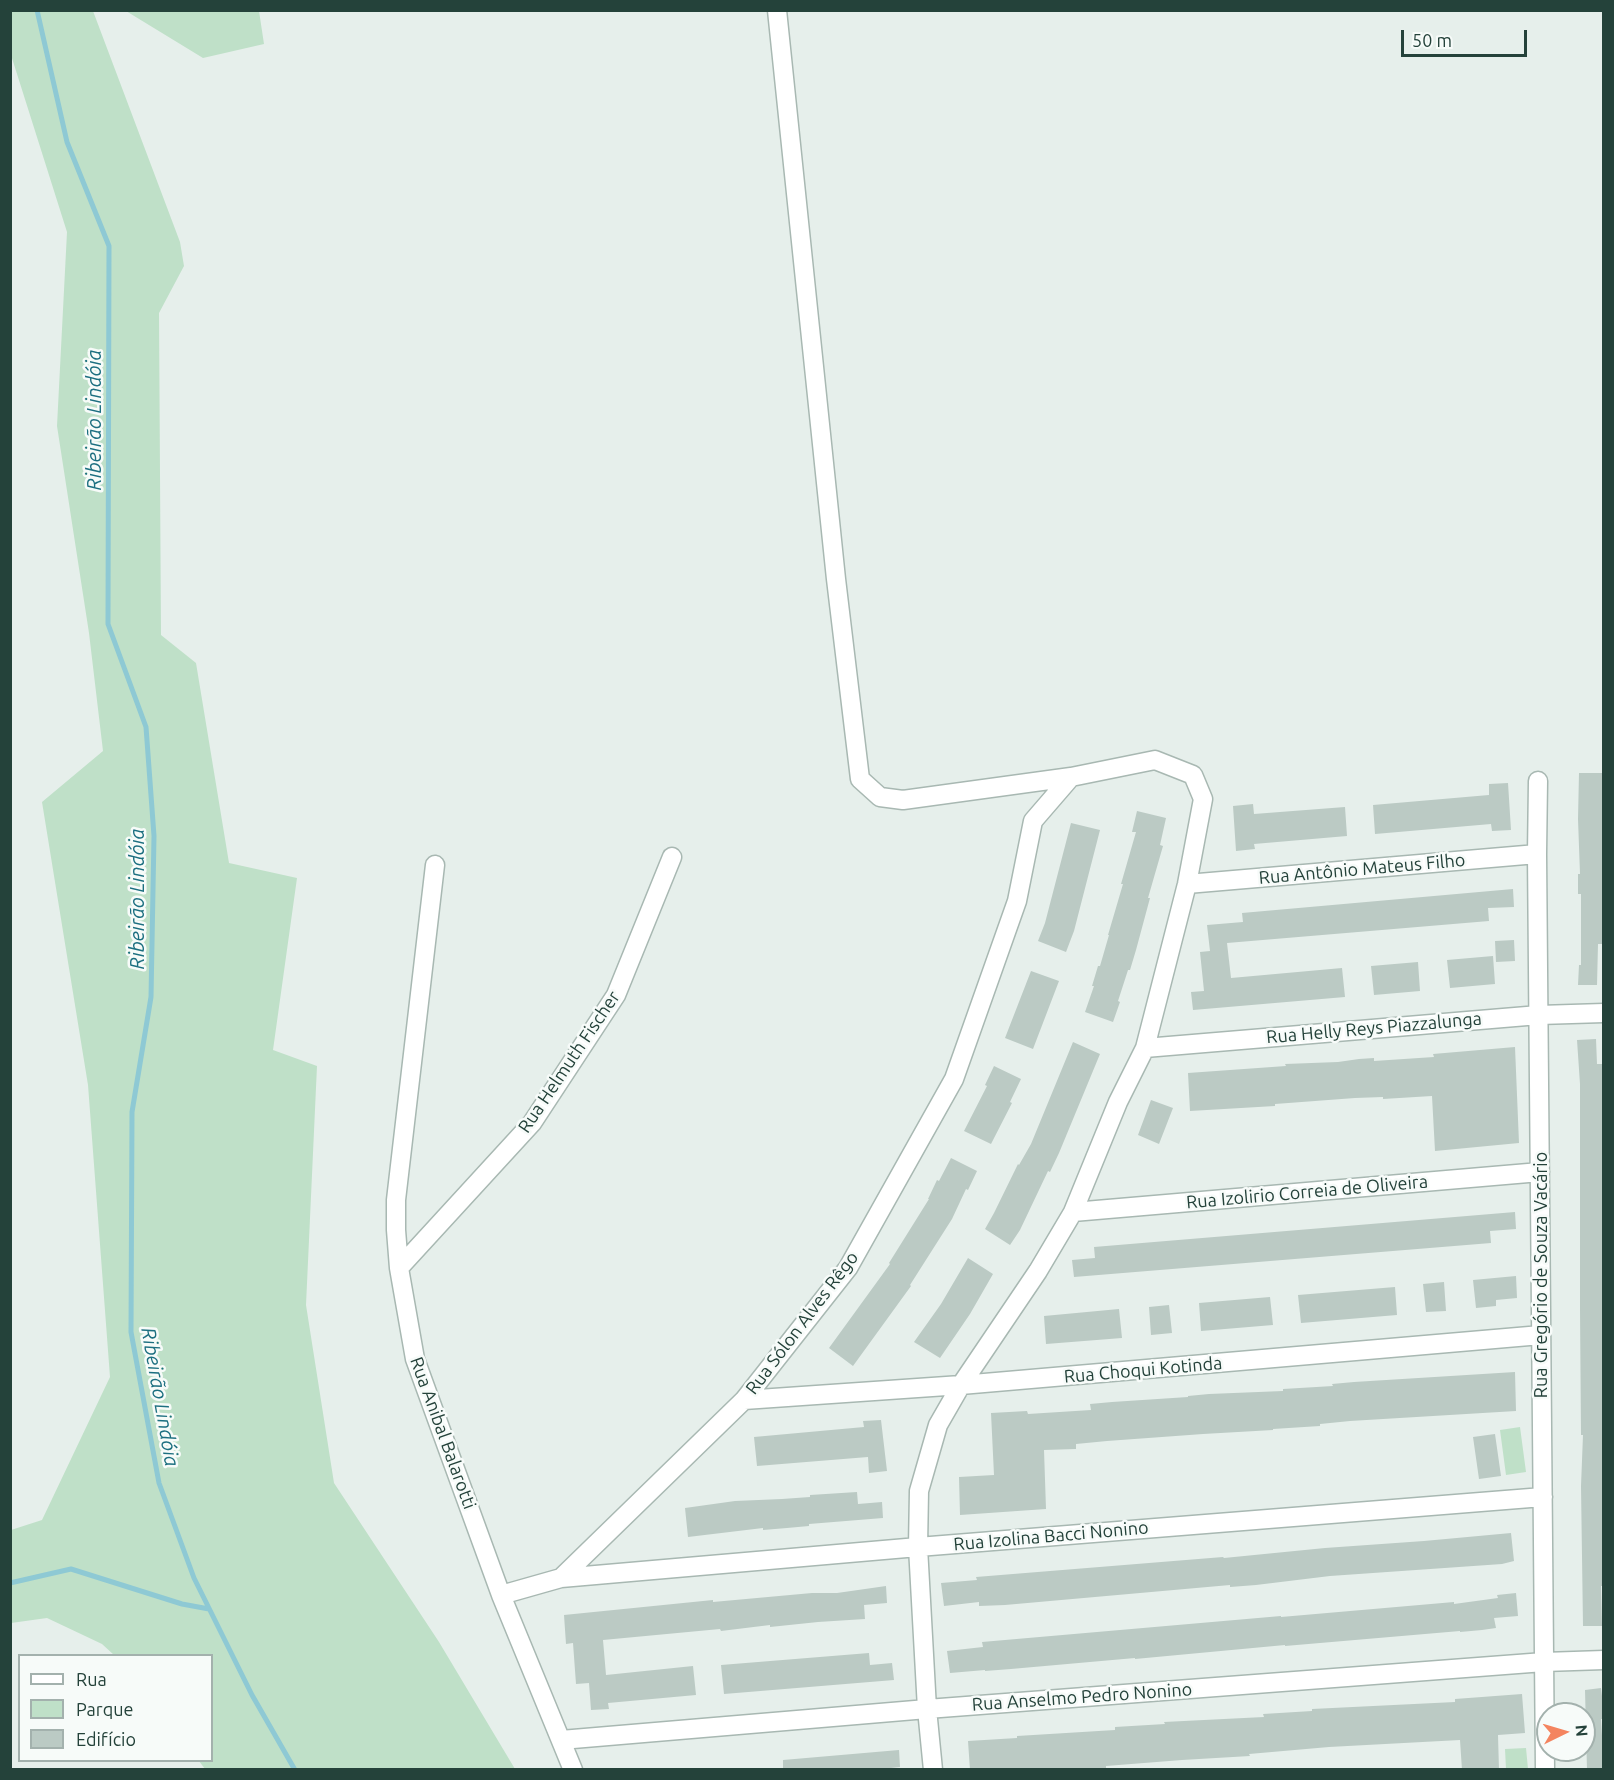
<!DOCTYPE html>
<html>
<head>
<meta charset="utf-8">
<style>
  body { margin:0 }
  #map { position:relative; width:1614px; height:1780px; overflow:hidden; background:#e6efeb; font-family:Ubuntu,sans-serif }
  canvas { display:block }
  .frame { position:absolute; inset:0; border:12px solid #24423a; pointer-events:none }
  .legend { position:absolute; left:18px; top:1654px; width:195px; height:108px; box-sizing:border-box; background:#f7fbf9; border:2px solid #a3b1ad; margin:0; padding:8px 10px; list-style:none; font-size:18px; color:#24423a }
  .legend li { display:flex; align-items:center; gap:12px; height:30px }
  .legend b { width:30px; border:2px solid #a3b1ad }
  .north { position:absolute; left:1536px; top:1702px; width:60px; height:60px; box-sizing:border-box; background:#f7fbf9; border:2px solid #a3b1ad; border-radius:50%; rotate:85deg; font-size:16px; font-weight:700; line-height:24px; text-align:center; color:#24423a }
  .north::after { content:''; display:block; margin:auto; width:21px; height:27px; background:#f4845f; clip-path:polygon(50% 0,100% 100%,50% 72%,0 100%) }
  .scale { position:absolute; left:1401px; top:30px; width:126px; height:27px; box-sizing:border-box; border:3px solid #24423a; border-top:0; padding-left:8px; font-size:18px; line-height:21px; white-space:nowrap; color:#24423a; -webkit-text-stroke:4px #f7fbf9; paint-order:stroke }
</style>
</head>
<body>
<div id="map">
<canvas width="1614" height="1780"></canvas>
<div class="frame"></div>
<ul class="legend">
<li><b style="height:8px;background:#fff"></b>Rua</li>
<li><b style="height:16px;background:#bfe0c8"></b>Parque</li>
<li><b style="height:16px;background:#bbcac4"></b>Edifício</li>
</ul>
<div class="north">N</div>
<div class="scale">50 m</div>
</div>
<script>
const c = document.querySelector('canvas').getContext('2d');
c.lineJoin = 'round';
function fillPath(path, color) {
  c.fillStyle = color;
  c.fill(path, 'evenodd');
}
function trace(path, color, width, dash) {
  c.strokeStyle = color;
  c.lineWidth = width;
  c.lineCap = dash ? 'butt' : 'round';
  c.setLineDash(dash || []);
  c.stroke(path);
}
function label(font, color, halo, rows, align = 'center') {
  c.font = font + ' Ubuntu,sans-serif';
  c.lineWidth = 5;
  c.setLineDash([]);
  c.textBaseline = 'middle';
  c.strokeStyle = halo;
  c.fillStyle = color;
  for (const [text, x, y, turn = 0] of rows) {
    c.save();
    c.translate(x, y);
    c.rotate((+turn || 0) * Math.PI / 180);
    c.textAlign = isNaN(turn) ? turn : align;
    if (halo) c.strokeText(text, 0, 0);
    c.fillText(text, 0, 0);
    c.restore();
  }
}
const green = new Path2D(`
  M 11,10 L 93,11 L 180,242 L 184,266 L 159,313 L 161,635 L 196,663 L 229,863 L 297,878 L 273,1050 L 317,1066 L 306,1305 L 334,1483 L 439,1642 L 515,1769 L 205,1769 L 199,1761 L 212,1760 L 212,1656 L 114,1655 L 102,1644 L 47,1618 L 11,1623 L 11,1530 L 42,1520 L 110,1377 L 88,1085 L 42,802 L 103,751 L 89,633 L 57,426 L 67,232 L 11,55 Z
  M 126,11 L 259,11 L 264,44 L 203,58 Z
  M 1520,1427 L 1526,1472 L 1506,1475 L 1500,1430 Z
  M 1526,1748 L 1528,1769 L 1506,1769 L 1505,1749 Z`);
const stream = new Path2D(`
  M 37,10 L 67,142 L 109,246 L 108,624 L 146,727 L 154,836 L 151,997 L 132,1112 L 131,1332 L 159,1483 L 194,1578 L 252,1695 L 295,1770
  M 10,1583 L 71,1569 L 182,1604 L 209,1609`);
const building = new Path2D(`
  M 1579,773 L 1604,773 L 1604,944 L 1598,944 L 1597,985 L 1578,985 L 1579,965 L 1581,965 L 1581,894 L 1578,894 L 1578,874 L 1580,874 L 1578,819 Z
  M 1508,783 L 1511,830 L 1492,831 L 1491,824 L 1375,834 L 1373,805 L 1489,795 L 1489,784 Z
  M 1253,804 L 1254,814 L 1345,807 L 1347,836 L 1254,844 L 1255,849 L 1236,851 L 1233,806 Z
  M 1137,811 L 1166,818 L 1160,845 L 1163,846 L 1148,898 L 1150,898 L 1136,950 L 1130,970 L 1128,970 L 1118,1001 L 1120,1002 L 1113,1022 L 1085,1012 L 1094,986 L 1092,986 L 1098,966 L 1100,966 L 1109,935 L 1108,935 L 1123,884 L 1121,884 L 1136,832 L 1132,832 Z
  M 1071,823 L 1100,830 L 1074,931 L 1066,952 L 1038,941 L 1045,923 Z
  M 1513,889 L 1514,907 L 1488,908 L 1489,921 L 1227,943 L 1231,978 L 1342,968 L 1345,997 L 1193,1010 L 1191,992 L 1204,991 L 1200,952 L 1210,951 L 1207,925 L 1243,922 L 1242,913 Z
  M 1514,940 L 1515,961 L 1496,962 L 1495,941 Z
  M 1493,956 L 1495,984 L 1450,988 L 1447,960 Z
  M 1418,962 L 1420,991 L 1374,995 L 1371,966 Z
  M 1031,971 L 1059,981 L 1033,1049 L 1005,1038 Z
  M 1596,1039 L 1597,1064 L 1604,1064 L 1604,1586 L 1601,1586 L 1602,1626 L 1583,1626 L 1581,1486 L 1583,1435 L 1581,1435 L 1580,1309 L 1580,1084 L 1577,1040 Z
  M 1073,1042 L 1100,1054 L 1059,1153 L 1050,1172 L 1048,1171 L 1020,1230 L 1010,1245 L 985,1229 L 994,1213 L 1018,1164 L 1019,1165 L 1031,1144 Z
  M 1515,1047 L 1519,1143 L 1435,1151 L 1432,1096 L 1383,1099 L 1383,1097 L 1355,1098 L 1275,1104 L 1275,1106 L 1190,1111 L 1188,1073 L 1286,1066 L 1285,1064 L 1338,1062 L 1359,1059 L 1374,1058 L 1374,1061 L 1434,1057 L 1433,1054 Z
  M 994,1066 L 1021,1079 L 1010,1102 L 1012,1103 L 991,1144 L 964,1131 L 987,1086 L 985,1085 Z
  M 1151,1100 L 1173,1108 L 1159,1144 L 1138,1135 Z
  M 951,1158 L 977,1171 L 968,1190 L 966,1189 L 952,1219 L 910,1285 L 911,1286 L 853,1366 L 829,1348 L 890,1264 L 889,1263 L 929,1199 L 928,1199 L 937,1180 L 939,1181 Z
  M 1515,1212 L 1516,1229 L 1490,1231 L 1491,1243 L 1074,1277 L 1072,1260 L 1095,1258 L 1094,1247 Z
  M 968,1258 L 993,1274 L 970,1314 L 940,1358 L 914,1342 L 941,1304 Z
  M 1516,1276 L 1517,1298 L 1496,1300 L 1496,1306 L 1476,1308 L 1473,1280 Z
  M 1444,1282 L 1446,1311 L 1426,1312 L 1423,1284 Z
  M 1395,1287 L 1397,1315 L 1301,1323 L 1298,1295 Z
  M 1270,1297 L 1273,1325 L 1201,1331 L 1199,1303 Z
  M 1169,1305 L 1172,1333 L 1151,1335 L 1149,1307 Z
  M 1119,1309 L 1122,1338 L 1046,1344 L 1044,1316 Z
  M 1515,1372 L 1516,1411 L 1350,1421 L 1320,1424 L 1320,1426 L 1273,1429 L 1273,1430 L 1203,1434 L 1107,1441 L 1076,1444 L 1076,1449 L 1044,1450 L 1046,1509 L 960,1515 L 959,1477 L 994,1475 L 991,1413 L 1027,1411 L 1028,1414 L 1091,1410 L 1090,1404 L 1112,1402 L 1188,1397 L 1188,1396 L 1209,1394 L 1283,1391 L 1283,1389 L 1333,1386 L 1332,1384 L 1354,1382 Z
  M 881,1420 L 887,1471 L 869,1473 L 868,1457 L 757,1466 L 754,1437 L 864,1427 L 863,1421 Z
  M 1495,1434 L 1501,1476 L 1479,1479 L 1473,1437 Z
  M 857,1492 L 858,1504 L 882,1502 L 883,1518 L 809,1524 L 809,1526 L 787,1528 L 763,1530 L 763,1528 L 688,1537 L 685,1508 L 735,1501 L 782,1499 L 810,1497 L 810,1495 Z
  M 1511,1533 L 1514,1561 L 1502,1564 L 1330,1576 L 1256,1585 L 1230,1587 L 1230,1585 L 1005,1605 L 979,1606 L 979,1602 L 944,1606 L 941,1583 L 977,1580 L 976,1577 L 1223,1557 L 1224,1558 L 1325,1548 L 1424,1541 Z
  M 886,1586 L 887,1603 L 864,1605 L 865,1619 L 818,1622 L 770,1627 L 770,1625 L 721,1631 L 720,1629 L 603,1640 L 606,1675 L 693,1666 L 696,1695 L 608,1703 L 609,1709 L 591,1710 L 589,1683 L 576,1684 L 573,1643 L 566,1644 L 564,1615 L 713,1600 L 713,1602 L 812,1593 L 837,1593 Z
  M 1516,1593 L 1518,1616 L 1494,1618 L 1496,1628 L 1482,1630 L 1460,1632 L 1460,1631 L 1285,1646 L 1285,1645 L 1135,1659 L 1135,1658 L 1011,1669 L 985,1671 L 985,1670 L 950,1673 L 947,1651 L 983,1647 L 982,1642 L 1281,1616 L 1281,1617 L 1454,1602 L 1454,1604 L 1498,1598 L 1497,1595 Z
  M 869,1653 L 870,1665 L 892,1663 L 894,1680 L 724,1694 L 721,1665 Z
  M 1601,1688 L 1602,1696 L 1604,1696 L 1604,1719 L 1601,1719 L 1604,1769 L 1587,1770 L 1585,1690 Z
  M 1522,1694 L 1525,1733 L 1498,1735 L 1499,1770 L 1462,1770 L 1460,1740 L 1329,1747 L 1249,1754 L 1250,1756 L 1182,1760 L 1106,1766 L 1106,1770 L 970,1770 L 968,1741 L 1017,1738 L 1017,1736 L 1115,1730 L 1115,1727 L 1165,1724 L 1164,1722 L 1264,1717 L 1263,1714 L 1312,1711 L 1312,1709 L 1455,1702 L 1455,1699 Z
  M 899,1750 L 900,1767 L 873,1770 L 783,1770 L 783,1760 Z`);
const minor = new Path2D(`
  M 777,10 L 836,579 L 860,779 L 880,797 L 903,800 L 1071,777 L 1155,760 L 1193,775 L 1203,799 L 1187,884 L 1145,1048 L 1118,1102 L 1073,1212 L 1038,1271 L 961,1385 L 938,1425 L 919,1491 L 918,1547 L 927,1709 L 933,1770
  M 1538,781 L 1537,854 L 1545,1770
  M 435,865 L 396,1200 L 396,1230 L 399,1268 L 415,1359 L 501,1595 L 573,1770
  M 1187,884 L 1537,854
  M 1145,1048 L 1539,1015 L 1604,1013
  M 1073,1212 L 1540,1172
  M 399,1268 L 532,1123 L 616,995 L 672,857
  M 744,1400 L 961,1385 L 1541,1335
  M 561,1578 L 918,1547 L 1543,1497
  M 501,1595 L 561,1578 L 744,1400 L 848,1268 L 954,1079 L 1017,901 L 1033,821 L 1071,777
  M 561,1740 L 927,1709 L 1544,1662 L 1604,1660`);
const streetNames = [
  ["Rua Antônio Mateus Filho",1362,869,-5],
  ["Rua Helly Reys Piazzalunga",1374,1028,-5],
  ["Rua Helmuth Fischer",569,1062,-56],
  ["Rua Izolirio Correia de Oliveira",1307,1192,-5],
  ["Rua Gregório de Souza Vacário",1541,1275,-90],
  ["Rua Sólon Alves Rêgo",802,1323,-53],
  ["Rua Choqui Kotinda",1143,1370,-5],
  ["Rua Anibal Balarotti",443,1433,70],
  ["Rua Izolina Bacci Nonino",1051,1536,-5],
  ["Rua Anselmo Pedro Nonino",1082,1697,-4]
];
const waterNames = [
  ["Ribeirão Lindóia",94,420,-90],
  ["Ribeirão Lindóia",137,899,-90],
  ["Ribeirão Lindóia",160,1397,80]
];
fillPath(green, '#bfe0c8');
trace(stream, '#8ec9d4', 5);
fillPath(building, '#bbcac4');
trace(minor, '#a8b8b2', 21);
trace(minor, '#fff', 18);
label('18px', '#24423a', '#f7fbf9', streetNames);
label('italic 20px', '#1c6f80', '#f7fbf9', waterNames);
</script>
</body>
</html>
